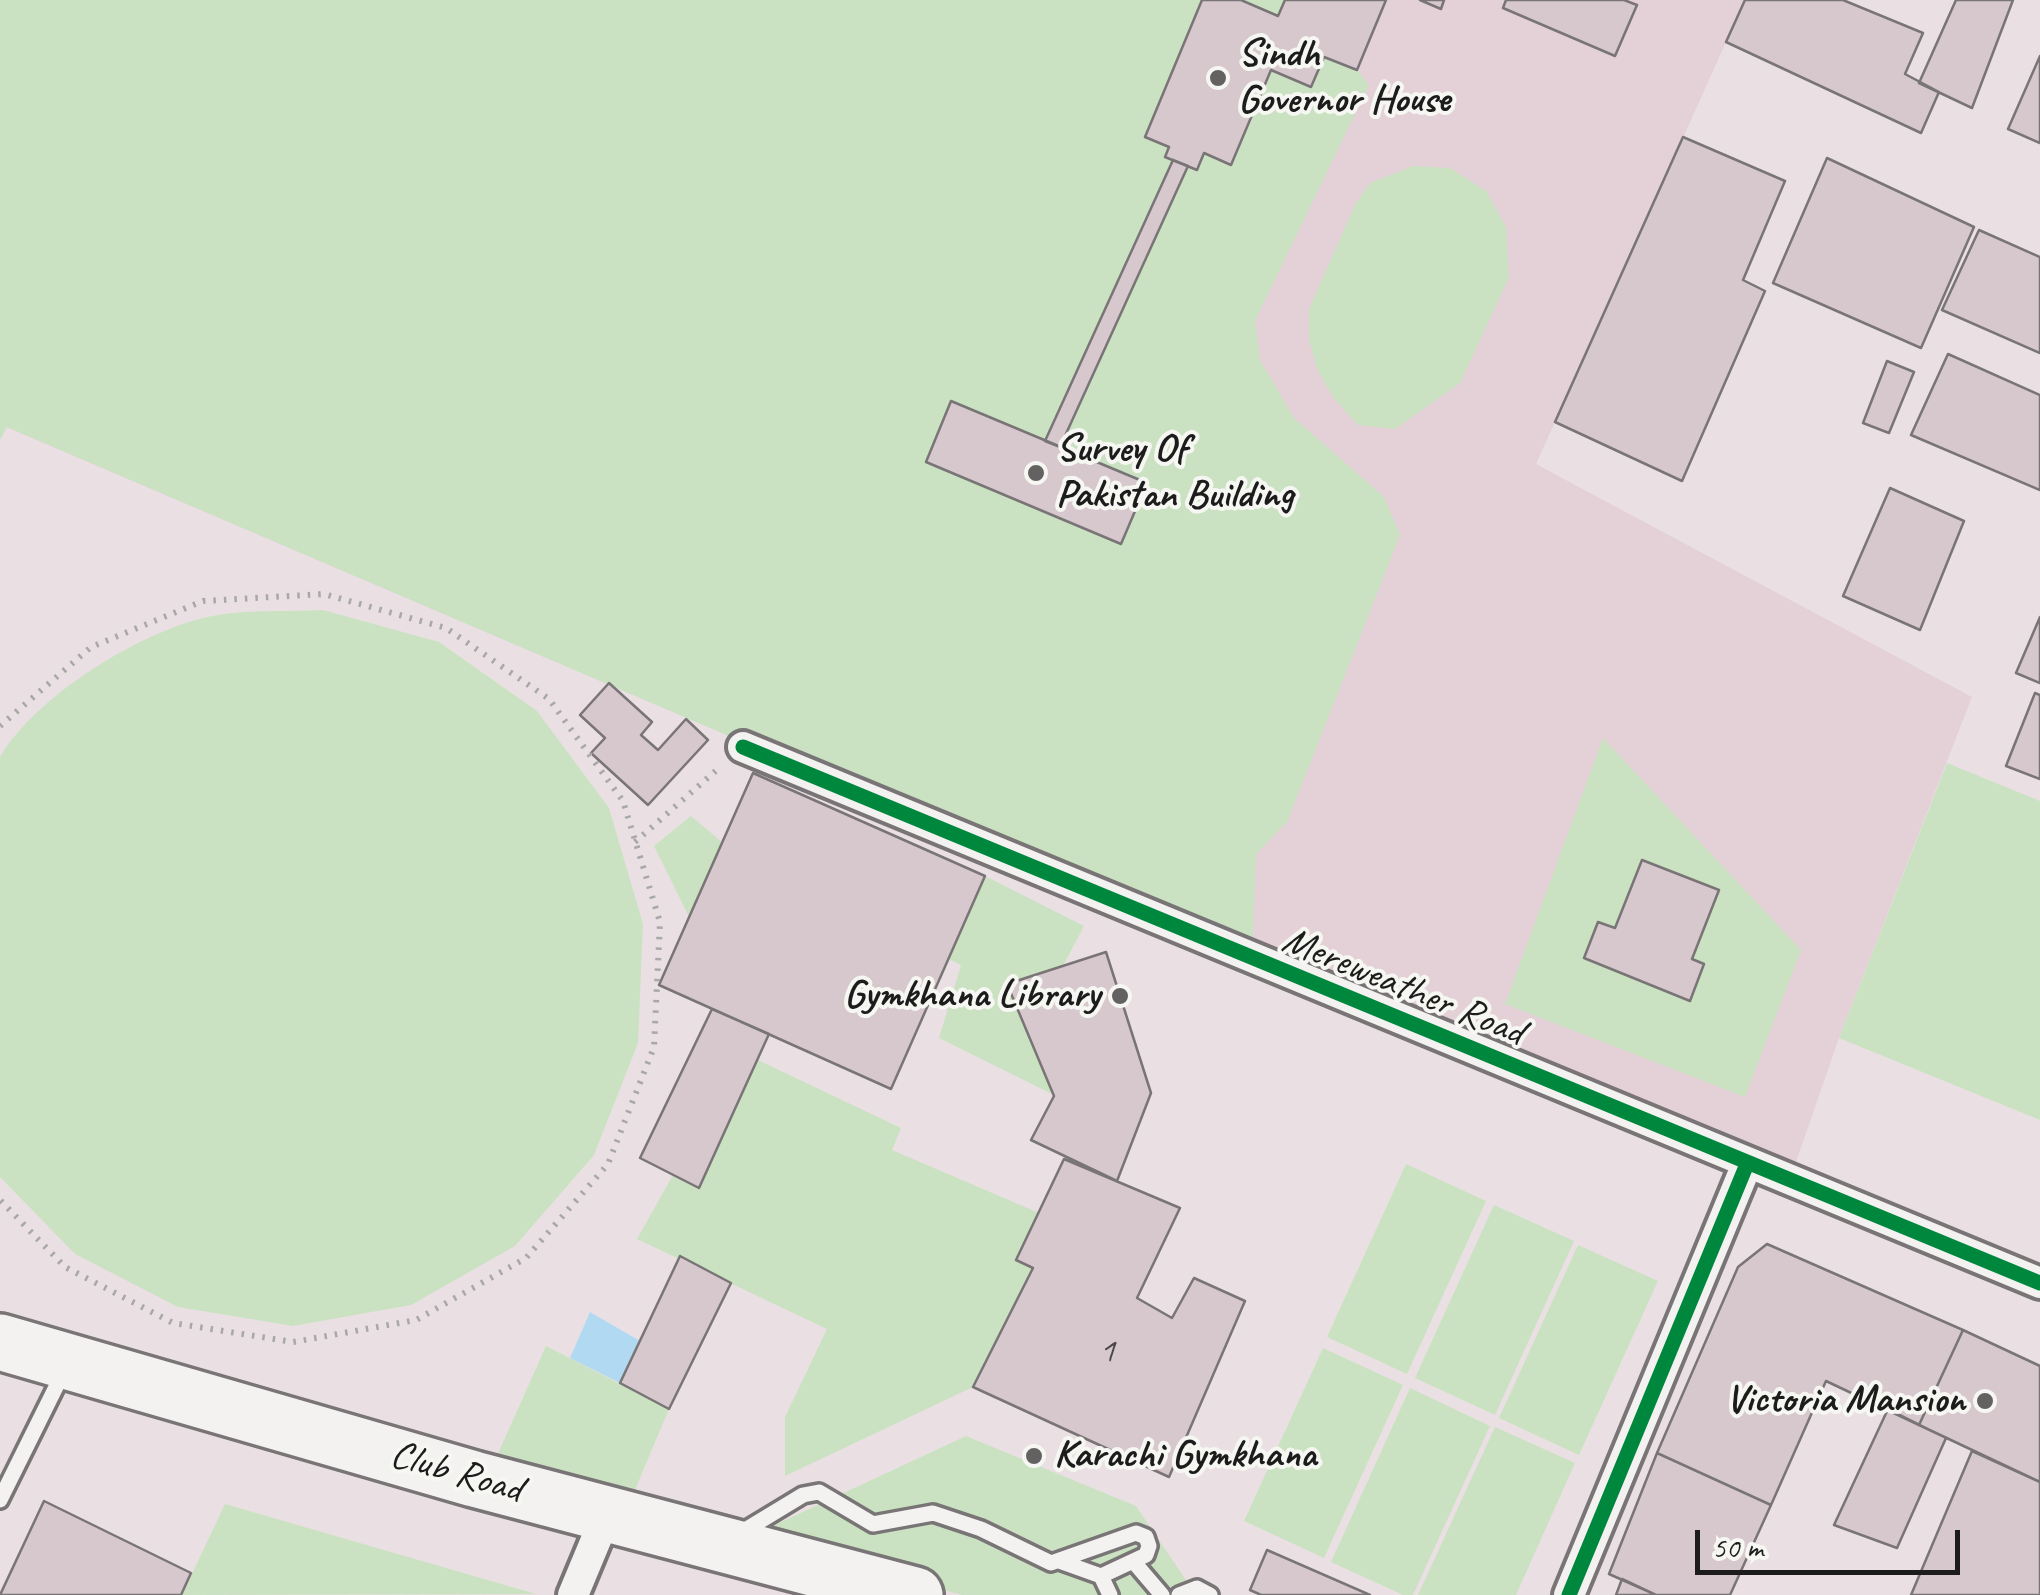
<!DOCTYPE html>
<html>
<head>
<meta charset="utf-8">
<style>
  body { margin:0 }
  #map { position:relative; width:2040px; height:1595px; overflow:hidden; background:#eae0e3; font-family:Caveat,sans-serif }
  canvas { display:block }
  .scale { position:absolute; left:1695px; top:1530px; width:265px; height:45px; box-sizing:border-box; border:5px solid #1c1c1c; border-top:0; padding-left:12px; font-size:30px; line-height:35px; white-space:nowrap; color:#1c1c1c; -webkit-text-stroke:8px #f6f6f2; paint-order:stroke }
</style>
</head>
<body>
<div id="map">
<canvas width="2040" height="1595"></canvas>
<div class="scale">50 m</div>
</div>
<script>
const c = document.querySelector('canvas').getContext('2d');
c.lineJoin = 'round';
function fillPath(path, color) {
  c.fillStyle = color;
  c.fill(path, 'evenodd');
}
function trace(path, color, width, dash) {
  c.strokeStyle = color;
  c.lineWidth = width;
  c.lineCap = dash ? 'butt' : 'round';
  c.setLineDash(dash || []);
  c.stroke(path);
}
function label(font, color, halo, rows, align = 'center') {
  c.font = font + ' Caveat,sans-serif';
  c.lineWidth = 8;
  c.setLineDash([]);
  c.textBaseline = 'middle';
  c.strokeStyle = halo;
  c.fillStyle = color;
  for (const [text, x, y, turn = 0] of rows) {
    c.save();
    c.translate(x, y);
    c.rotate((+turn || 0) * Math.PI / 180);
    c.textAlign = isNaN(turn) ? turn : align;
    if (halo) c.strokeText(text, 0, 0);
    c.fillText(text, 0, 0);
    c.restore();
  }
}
const built = new Path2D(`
  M 197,0 L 1745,0 L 1536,464 L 1972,697 L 1839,1038 L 1787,1188 L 6,427 Z`);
const green = new Path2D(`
  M 0,0 L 1387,0 L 1357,70 L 1369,85 L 1255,321 L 1260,360 L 1294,418 L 1384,497 L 1400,535 L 1287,822 L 1256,854 L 1252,960 L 7,427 L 0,440 Z
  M 1413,166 L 1450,168 L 1486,191 L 1506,227 L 1509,277 L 1460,383 L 1395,429 L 1358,425 L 1333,397 L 1317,369 L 1309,339 L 1309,309 L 1355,205 L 1370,183 Z
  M 323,610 L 439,642 L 537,711 L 609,808 L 643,924 L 638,1043 L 594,1155 L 515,1246 L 411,1305 L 293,1326 L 178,1307 L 75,1254 L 0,1177 L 0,757 C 36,696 138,633 207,617 C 243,609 286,612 323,610 Z
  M 1603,738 L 1801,950 L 1745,1097 L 1505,1004 Z
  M 1947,763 L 2040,801 L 2040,1120 L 1839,1038 Z
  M 691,816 L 722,842 L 689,917 L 654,846 Z
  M 985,876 L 1084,926 L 1063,966 L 1007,985 L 1054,1095 L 939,1038 L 961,965 L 948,959 Z
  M 758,1060 L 901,1128 L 892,1150 L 1039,1213 L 1016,1260 L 1033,1268 L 973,1387 L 785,1476 L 785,1417 L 827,1329 L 637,1239 L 673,1175 L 699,1188 Z
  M 1406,1164 L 1486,1201 L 1407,1374 L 1327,1337 Z
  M 1494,1205 L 1574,1241 L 1495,1415 L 1415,1378 Z
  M 1578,1245 L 1658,1281 L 1579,1455 L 1499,1418 Z
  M 546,1346 L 669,1409 L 629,1504 L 492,1467 Z
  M 1323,1348 L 1403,1385 L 1324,1558 L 1244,1521 Z
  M 1410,1388 L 1490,1426 L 1413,1595 L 1403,1595 L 1331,1562 Z
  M 1495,1427 L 1575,1463 L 1516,1595 L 1418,1595 Z
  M 966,1436 L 1136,1506 L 1196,1595 L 962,1595 L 749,1537 Z
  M 225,1504 L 536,1594 L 182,1595 Z`);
const water = new Path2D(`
  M 590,1312 L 640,1341 L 620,1383 L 570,1358 Z`);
const building = new Path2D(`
  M 1202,0 L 1241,0 L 1278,16 L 1285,0 L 1386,0 L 1357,70 L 1324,57 L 1311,87 L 1271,70 L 1231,165 L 1204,153 L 1197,170 L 1165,157 L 1169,147 L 1145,137 Z
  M 1420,0 L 1444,0 L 1441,9 Z
  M 1506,0 L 1624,0 L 1637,5 L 1615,56 L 1503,8 Z
  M 1745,0 L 1843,0 L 1923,33 L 1905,74 L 1939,92 L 1921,133 L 1726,42 Z
  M 1956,0 L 2013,0 L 1972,108 L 1919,83 Z
  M 2040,56 L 2040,143 L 2008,129 Z
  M 1683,137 L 1785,181 L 1743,280 L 1765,291 L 1682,481 L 1555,422 Z
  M 1827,158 L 1974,227 L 1921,348 L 1773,283 Z
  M 1173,160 L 1188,166 L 1060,447 L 1045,441 Z
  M 1979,230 L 2040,257 L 2040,353 L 1942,310 Z
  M 1948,354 L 2040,395 L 2040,490 L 1911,435 Z
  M 1887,361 L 1914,372 L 1889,433 L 1863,423 Z
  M 951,401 L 1147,483 L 1121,544 L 926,462 Z
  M 1890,488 L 1964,521 L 1920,630 L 1843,596 Z
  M 2040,617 L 2040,683 L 2016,673 Z
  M 609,683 L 652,722 L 641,735 L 658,750 L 686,719 L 708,740 L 648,805 L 591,753 L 605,738 L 580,715 Z
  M 2035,693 L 2040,695 L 2040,779 L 2006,766 Z
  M 753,773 L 985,876 L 891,1089 L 659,985 Z
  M 1642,860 L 1719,890 L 1692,959 L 1704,964 L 1690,1001 L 1584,958 L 1598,922 L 1615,928 Z
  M 1106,952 L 1151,1093 L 1117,1181 L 1031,1140 L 1054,1096 L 1007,984 Z
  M 712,1009 L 769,1034 L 699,1188 L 640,1158 Z
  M 1064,1159 L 1180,1208 L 1137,1298 L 1172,1318 L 1194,1278 L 1245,1301 L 1169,1477 L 973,1387 L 1033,1268 L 1016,1260 Z
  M 1767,1244 L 1963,1330 L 1919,1425 L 1826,1381 L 1771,1505 L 1657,1453 L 1738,1267 Z
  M 680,1256 L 731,1283 L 669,1409 L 620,1383 Z
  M 1963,1330 L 2040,1366 L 2040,1482 L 1919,1425 Z
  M 1888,1409 L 1946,1438 L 1897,1548 L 1834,1525 Z
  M 1972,1451 L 2040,1482 L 2040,1595 L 1911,1595 Z
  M 1657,1453 L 1771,1505 L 1730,1595 L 1656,1595 L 1609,1574 Z
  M 44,1501 L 191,1573 L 181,1595 L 0,1595 Z
  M 1267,1550 L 1370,1595 L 1261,1595 L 1250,1590 Z
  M 1622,1579 L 1656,1595 L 1616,1595 Z`);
const path = new Path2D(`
  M 0,726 L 91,647 L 203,601 L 324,594 L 446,628 L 549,699 L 623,801 L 660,922 L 654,1047 L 608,1164 L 526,1258 L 416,1320 L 293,1342 L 173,1323 L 65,1267 L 0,1200
  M 635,842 L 720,767`);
const lane = new Path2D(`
  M 0,1500 L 56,1387
  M 737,1535 L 803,1495 L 819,1492 L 873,1524 L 933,1513 L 981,1529 L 1051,1563 L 1136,1533 L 1146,1537 L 1149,1546 L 1146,1555 L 1101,1576 L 1059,1561
  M 1133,1561 L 1162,1595
  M 1101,1576 L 1110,1595
  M 1179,1595 L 1197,1588 L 1210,1595`);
const street = new Path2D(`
  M 743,747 L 2040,1283
  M 573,1595 L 598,1535
  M 1569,1595 L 1747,1164`);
const highway = new Path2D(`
  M 0,1342 L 474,1479 L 915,1595`);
const cycleway = new Path2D(`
  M 743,747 L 2040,1283
  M 1569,1595 L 1747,1164`);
const markers = [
  [1218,78,10,"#646162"],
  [1036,473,10,"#646162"],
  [1120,996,10,"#646162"],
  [1985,1401,10,"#646162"],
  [1034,1456,10,"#646162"]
];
const numberNames = [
  ["1",1107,1352]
];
const poiNames = [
  ["Sindh",1238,55],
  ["Governor House",1238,101],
  ["Survey Of",1056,450],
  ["Pakistan Building",1056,496],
  ["Gymkhana Library",1100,996,"right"],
  ["Victoria Mansion",1965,1401,"right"],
  ["Karachi Gymkhana",1054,1456]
];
const streetNames = [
  ["Mereweather Road",1403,987,22],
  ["Club Road",456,1473,16]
];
fillPath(built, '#e4d1d7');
fillPath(green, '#cae2c1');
fillPath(water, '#b1daf2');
fillPath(building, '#d7c8ce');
trace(building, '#797476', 2.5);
trace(lane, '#797476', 22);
trace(street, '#797476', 38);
trace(highway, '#797476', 62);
trace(path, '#a9a8a8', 6, [2.5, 8]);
trace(lane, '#f3f2f1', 15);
trace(street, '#f3f2f1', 30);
trace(highway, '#f3f2f1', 55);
trace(cycleway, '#00873e', 15);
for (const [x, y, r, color] of markers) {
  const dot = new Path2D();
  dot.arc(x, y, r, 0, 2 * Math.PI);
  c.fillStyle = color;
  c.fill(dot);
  trace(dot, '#f6f6f2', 4);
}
label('35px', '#4b4748', null, numberNames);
label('bold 40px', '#1c1c1c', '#f6f6f2', poiNames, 'left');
label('40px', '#1c1c1c', '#f6f6f2', streetNames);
</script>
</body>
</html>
